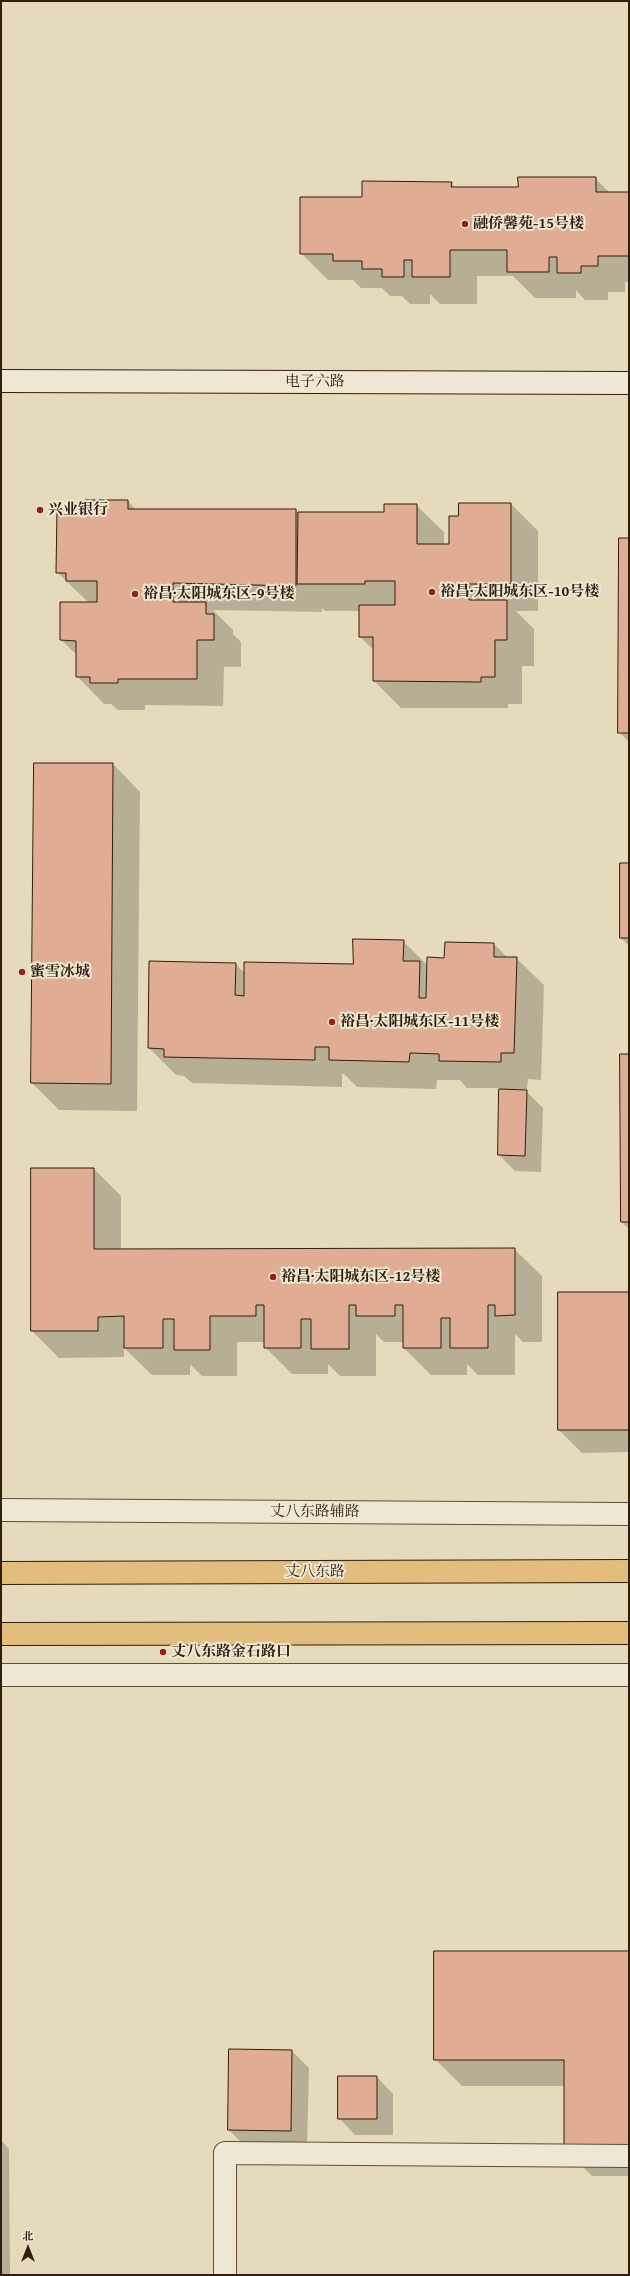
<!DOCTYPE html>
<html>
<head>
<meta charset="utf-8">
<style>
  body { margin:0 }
  #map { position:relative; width:630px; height:2276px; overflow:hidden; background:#e5dabc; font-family:"Gentium Book Plus","Noto Serif SC",serif }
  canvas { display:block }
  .frame { position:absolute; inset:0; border:2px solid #311d0c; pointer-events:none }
  .north { position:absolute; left:8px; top:2228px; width:40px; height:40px; -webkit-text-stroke:3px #eee7d3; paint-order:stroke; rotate:0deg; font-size:11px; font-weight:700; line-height:16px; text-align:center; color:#311d0c }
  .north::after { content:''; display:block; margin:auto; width:14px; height:18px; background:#311d0c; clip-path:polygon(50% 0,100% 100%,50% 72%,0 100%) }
</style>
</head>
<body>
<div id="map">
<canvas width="630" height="2276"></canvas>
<div class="frame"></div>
<div class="north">北</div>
</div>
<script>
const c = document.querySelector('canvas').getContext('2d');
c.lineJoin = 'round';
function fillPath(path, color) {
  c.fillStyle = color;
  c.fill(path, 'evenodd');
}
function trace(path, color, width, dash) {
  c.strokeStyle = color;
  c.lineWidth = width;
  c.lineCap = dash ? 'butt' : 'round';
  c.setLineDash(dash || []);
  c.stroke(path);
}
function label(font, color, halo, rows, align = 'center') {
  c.font = font + ' "Gentium Book Plus","Noto Serif SC",serif';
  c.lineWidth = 4;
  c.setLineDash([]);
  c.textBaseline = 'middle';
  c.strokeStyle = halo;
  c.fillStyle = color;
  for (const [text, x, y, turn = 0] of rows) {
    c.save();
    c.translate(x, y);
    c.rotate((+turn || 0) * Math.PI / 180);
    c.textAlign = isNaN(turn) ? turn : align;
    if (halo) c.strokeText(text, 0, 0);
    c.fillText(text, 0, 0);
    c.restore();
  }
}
const shadow = new Path2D(`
  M 595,178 L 610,193 L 629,193 L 629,282 L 625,282 L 625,292 L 608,292 L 608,300 L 585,300 L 576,290 L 576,298 L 535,298 L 513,276 L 477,276 L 477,304 L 440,304 L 430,294 L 430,304 L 410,304 L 402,296 L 390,296 L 382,288 L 361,288 L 353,280 L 328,280 L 301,253 L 363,198 L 451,183 L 456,188 L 519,188 Z
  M 128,501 L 136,510 L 296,510 L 298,513 L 385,513 L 416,505 L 444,532 L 444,545 L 450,545 L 459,517 L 511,504 L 538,531 L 538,611 L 516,611 L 534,629 L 534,666 L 522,666 L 522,704 L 508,704 L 508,708 L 401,708 L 374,681 L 374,650 L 360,637 L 360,611 L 325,611 L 322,608 L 322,612 L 213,610 L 233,630 L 233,634 L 241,642 L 241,667 L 224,667 L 223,706 L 145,705 L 145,710 L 118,710 L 111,704 L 104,704 L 77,676 L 77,655 L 61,640 L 89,603 L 57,572 L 86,510 Z
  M 629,539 L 629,742 L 619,732 Z
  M 35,764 L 113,764 L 140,792 L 137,1111 L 59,1110 L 32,1083 Z
  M 629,864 L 629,946 L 621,938 Z
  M 403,941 L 428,966 L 494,944 L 508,958 L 516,958 L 544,985 L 541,1080 L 528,1079 L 527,1089 L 513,1089 L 513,1090 L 526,1091 L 543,1108 L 541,1172 L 515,1171 L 499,1155 L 500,1088 L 467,1088 L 460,1080 L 437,1080 L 436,1089 L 357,1087 L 344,1074 L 342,1074 L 342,1087 L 192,1083 L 184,1076 L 176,1075 L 149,1048 L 150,962 L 235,964 L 245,973 L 354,965 Z
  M 629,1055 L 629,1229 L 622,1222 Z
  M 94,1169 L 121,1196 L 121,1250 L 514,1249 L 542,1276 L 542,1342 L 523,1342 L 515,1334 L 515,1375 L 478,1375 L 467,1364 L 467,1375 L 431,1375 L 404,1348 L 404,1342 L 384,1342 L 376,1334 L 376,1376 L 340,1376 L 328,1364 L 328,1374 L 292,1374 L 265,1347 L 265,1342 L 237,1342 L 237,1376 L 202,1376 L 190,1364 L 190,1375 L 152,1375 L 124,1348 L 124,1357 L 59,1358 L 32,1331 Z
  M 629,1293 L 629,1452 L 582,1453 L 559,1430 Z
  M 629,1952 L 629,2176 L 592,2176 L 565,2149 L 565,2086 L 462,2086 L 435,2059 Z
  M 292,2051 L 309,2068 L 307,2147 L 245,2146 L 229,2130 Z
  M 377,2077 L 393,2094 L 393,2135 L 355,2135 L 339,2118 Z
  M 1,2140 L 9,2149 L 10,2275 L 1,2275 Z`);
const building = new Path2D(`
  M 518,177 L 596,177 L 596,192 L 629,192 L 629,256 L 598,256 L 598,266 L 581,266 L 581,273 L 557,273 L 557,257 L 549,257 L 549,272 L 507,272 L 507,250 L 450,250 L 450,277 L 412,277 L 412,260 L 404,260 L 404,277 L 382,277 L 382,269 L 362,269 L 362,261 L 333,261 L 333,254 L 300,254 L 300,197 L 362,197 L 362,181 L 452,182 L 451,187 L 518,187 Z
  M 85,500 L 128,500 L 128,509 L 296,509 L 296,586 L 173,583 L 173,602 L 206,602 L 206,614 L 214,614 L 214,640 L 197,640 L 197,679 L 118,679 L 118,683 L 90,683 L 90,677 L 76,677 L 76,641 L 60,640 L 60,602 L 97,602 L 97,581 L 66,581 L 66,573 L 56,573 L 57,509 L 85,509 Z
  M 459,503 L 511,503 L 511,584 L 469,584 L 469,600 L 507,600 L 507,640 L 495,640 L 495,677 L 481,677 L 481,682 L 373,681 L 373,637 L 359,637 L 359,605 L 395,605 L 395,581 L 365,581 L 365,584 L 297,584 L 298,512 L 384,512 L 384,504 L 417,504 L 417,544 L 449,544 L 449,516 L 458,516 Z
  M 619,538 L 629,538 L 629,733 L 618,733 Z
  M 34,763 L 113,763 L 111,1084 L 31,1083 Z
  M 620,863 L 629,863 L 629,938 L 620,938 Z
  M 353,939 L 404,940 L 403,961 L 420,961 L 419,998 L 426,998 L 427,957 L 444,958 L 445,942 L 494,943 L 494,957 L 517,957 L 514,1053 L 501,1053 L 501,1062 L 439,1061 L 439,1054 L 410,1053 L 409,1062 L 329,1060 L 329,1047 L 315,1047 L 315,1060 L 164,1057 L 164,1049 L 148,1048 L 149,961 L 236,963 L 235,995 L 244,996 L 244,962 L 353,964 Z
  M 620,1054 L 629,1054 L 629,1222 L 621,1222 Z
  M 499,1089 L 527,1090 L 525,1156 L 498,1155 Z
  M 31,1168 L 94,1168 L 94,1249 L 515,1248 L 515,1315 L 495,1316 L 495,1305 L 488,1305 L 488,1348 L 450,1348 L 450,1318 L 441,1318 L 441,1348 L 403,1348 L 403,1305 L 395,1305 L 395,1316 L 356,1316 L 356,1305 L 349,1305 L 349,1349 L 311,1349 L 311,1319 L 301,1319 L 301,1348 L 264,1348 L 264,1305 L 256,1305 L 256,1316 L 210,1316 L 210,1350 L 174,1350 L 174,1319 L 163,1319 L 163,1348 L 124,1348 L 124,1316 L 98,1317 L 98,1331 L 31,1331 Z
  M 558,1292 L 629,1292 L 629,1430 L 558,1430 Z
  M 434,1951 L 629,1951 L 629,2149 L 564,2149 L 564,2060 L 434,2060 Z
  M 229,2049 L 292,2050 L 291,2131 L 228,2130 Z
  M 338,2076 L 377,2076 L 377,2119 L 338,2119 Z`);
const street = new Path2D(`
  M 1,1510 L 629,1514
  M 1,1675 L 629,1675
  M 225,2275 L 225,2153 L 629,2156`);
const secondary = new Path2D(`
  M 1,381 L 629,383`);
const primary = new Path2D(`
  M 1,1573 L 629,1571
  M 1,1634 L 629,1633`);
const markers = [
  [465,224,4,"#8f2418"],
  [40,510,4,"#8f2418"],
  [432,592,4,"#8f2418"],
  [135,594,4,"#8f2418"],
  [22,972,4,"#8f2418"],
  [332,1022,4,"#8f2418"],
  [273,1277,4,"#8f2418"],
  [163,1652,4,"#8f2418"]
];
const poiNames = [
  ["融侨馨苑-15号楼",473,224],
  ["兴业银行",48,510],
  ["裕昌·太阳城东区-10号楼",440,592],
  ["裕昌·太阳城东区-9号楼",143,594],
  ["蜜雪冰城",30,972],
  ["裕昌·太阳城东区-11号楼",340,1022],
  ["裕昌·太阳城东区-12号楼",281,1277],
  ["丈八东路金石路口",171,1652]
];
const streetNames = [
  ["电子六路",315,382],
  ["丈八东路辅路",315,1512],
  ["丈八东路",315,1572]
];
fillPath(shadow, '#0003');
fillPath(building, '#e0ad94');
trace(building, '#311d0c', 1);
trace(street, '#5e4c38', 24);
trace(secondary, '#311d0c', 24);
trace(primary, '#311d0c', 24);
trace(street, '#eee7d3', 22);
trace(secondary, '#eee7d3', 22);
trace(primary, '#e2bd7e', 22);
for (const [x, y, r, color] of markers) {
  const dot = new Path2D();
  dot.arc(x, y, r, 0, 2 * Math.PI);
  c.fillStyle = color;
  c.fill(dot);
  trace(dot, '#eee7d3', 1.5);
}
label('bold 15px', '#311d0c', '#eee7d3', poiNames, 'left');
label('15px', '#311d0c', '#eee7d3', streetNames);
</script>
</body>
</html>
